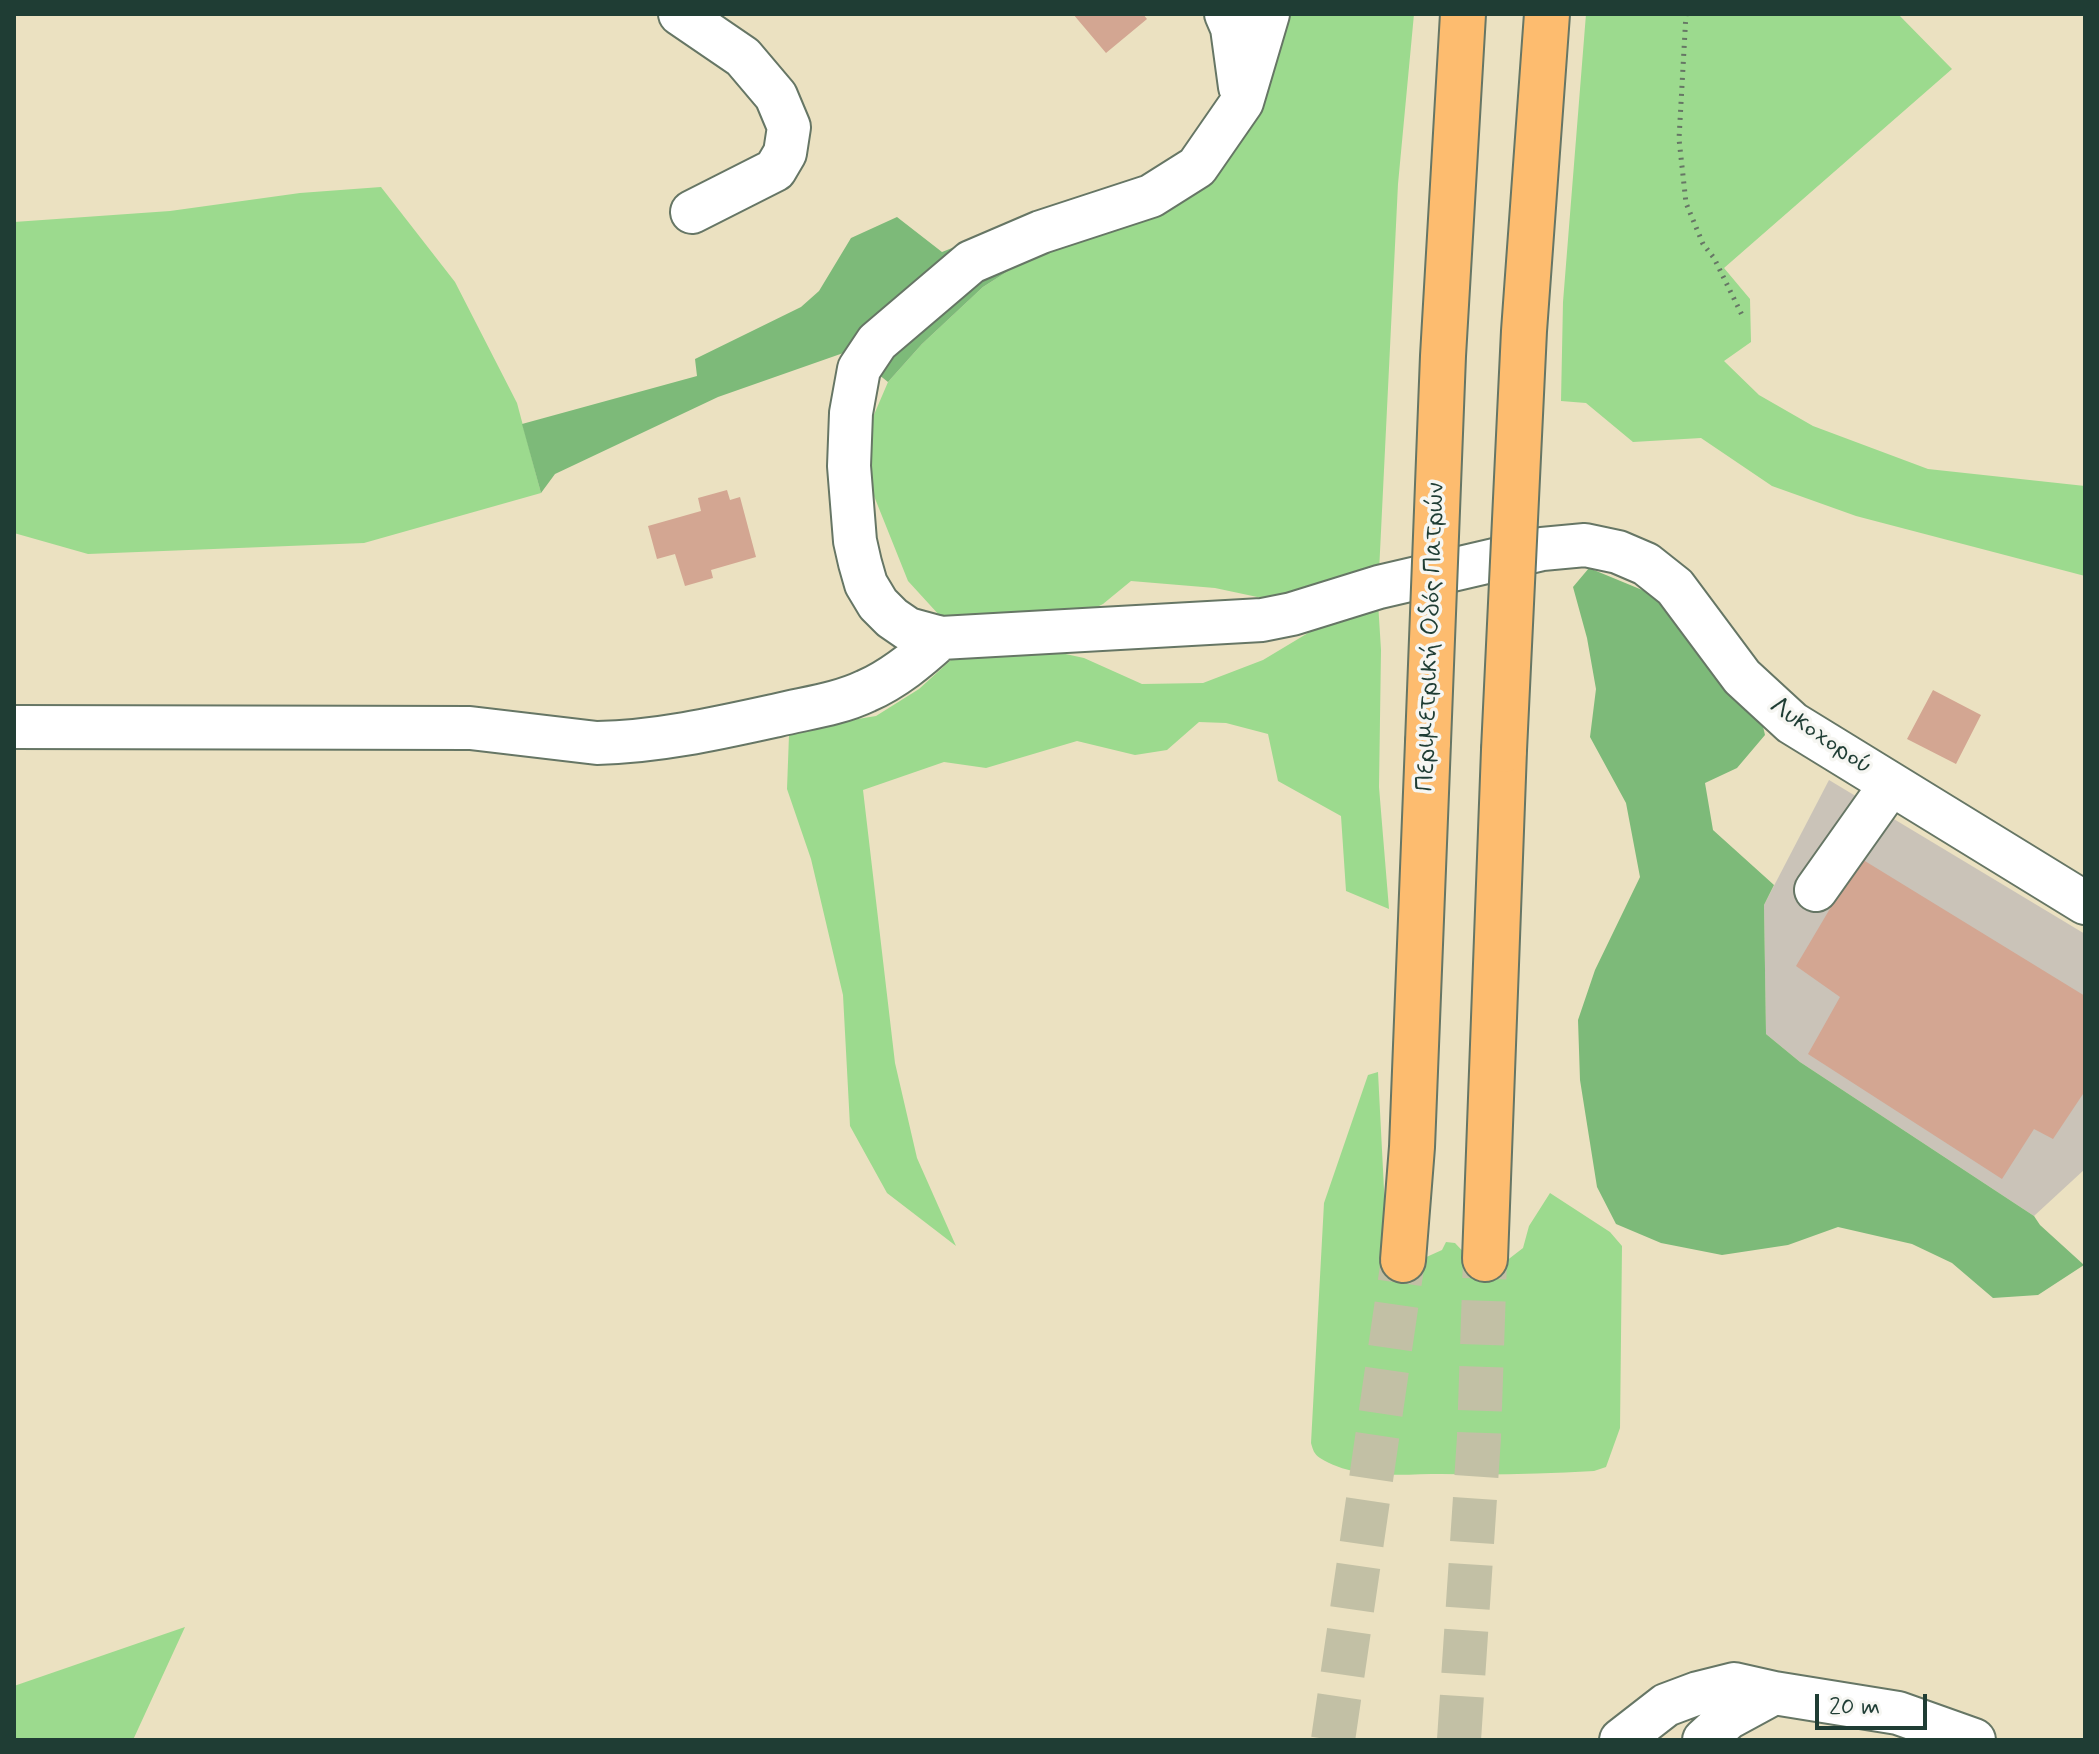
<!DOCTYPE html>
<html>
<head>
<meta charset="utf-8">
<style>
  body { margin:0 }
  #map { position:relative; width:2099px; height:1754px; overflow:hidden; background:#ebe1c1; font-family:Mynerve,sans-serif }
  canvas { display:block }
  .frame { position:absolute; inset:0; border:16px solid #1f3d34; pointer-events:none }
  .scale { position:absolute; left:1815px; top:1694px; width:112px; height:36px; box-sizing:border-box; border:4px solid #1f3d34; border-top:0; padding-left:10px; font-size:24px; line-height:28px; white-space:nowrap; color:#1f3d34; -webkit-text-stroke:6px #f6f6f2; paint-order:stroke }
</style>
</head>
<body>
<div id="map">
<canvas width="2099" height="1754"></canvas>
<div class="frame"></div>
<div class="scale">20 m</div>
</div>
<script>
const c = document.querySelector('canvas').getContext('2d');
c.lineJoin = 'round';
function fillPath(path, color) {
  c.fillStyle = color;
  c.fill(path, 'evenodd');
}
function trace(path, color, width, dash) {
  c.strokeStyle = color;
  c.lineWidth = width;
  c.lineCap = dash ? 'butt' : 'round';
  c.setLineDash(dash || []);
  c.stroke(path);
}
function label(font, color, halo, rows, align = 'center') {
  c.font = font + ' Mynerve,sans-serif';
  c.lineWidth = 7;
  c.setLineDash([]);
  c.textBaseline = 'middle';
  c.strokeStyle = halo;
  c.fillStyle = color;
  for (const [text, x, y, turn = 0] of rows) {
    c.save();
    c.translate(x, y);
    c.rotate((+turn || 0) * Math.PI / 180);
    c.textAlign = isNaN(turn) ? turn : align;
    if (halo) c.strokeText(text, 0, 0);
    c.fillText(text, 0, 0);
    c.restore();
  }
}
const industrial = new Path2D(`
  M 1829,780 L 2085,934 L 2085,1169 L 2034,1216 L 1800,1062 L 1766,1034 L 1764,905 Z`);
const green = new Path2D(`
  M 1290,14 L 1414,14 L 1398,184 L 1379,572 L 1311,590 L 1262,598 L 1215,588 L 1131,581 L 1103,604 L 1081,615 L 1000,626 L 940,616 L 908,581 L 870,486 L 870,424 L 888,382 L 922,344 L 983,287 L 1035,254 L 1119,221 L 1268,68 Z
  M 1586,14 L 1898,14 L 1952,69 L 1724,268 L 1750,299 L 1751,342 L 1724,361 L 1759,395 L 1813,426 L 1928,469 L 2085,486 L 2085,576 L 1856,516 L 1772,486 L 1701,438 L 1633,442 L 1586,403 L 1561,401 L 1563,302 Z
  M 381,187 L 455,282 L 517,403 L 541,493 L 364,543 L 88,554 L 14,533 L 14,222 L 170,211 L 300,193 Z
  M 1378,602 L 1381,650 L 1379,787 L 1389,909 L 1346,891 L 1341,816 L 1278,781 L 1268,734 L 1226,723 L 1199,722 L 1167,750 L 1135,755 L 1077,741 L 986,768 L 944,762 L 863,790 L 895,1063 L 917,1158 L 956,1246 L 887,1193 L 850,1126 L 843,995 L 811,859 L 787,789 L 789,735 L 815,726 L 876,716 L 919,689 L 952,659 L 989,645 L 1038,648 L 1084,658 L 1142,684 L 1203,683 L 1263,660 L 1328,621 Z
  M 1378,1072 L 1385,1209 L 1422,1259 L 1442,1250 L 1446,1242 L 1455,1243 L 1472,1261 L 1501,1265 L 1523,1248 L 1529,1226 L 1550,1193 L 1610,1232 L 1622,1246 L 1620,1428 L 1606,1467 L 1594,1471 C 1543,1474 1492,1475 1441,1474 C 1403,1474 1354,1480 1320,1458 C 1314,1454 1313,1450 1311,1443 L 1324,1203 L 1368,1075 Z
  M 185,1627 L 133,1740 L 14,1740 L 14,1686 Z`);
const forest = new Path2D(`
  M 1045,211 L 1035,254 L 983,287 L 922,344 L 888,382 L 849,351 L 718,397 L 555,474 L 541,493 L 522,424 L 697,376 L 695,359 L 801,307 L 819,291 L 851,238 L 897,217 L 942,252 Z
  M 1589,568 L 1681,606 L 1758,705 L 1765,735 L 1737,768 L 1705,783 L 1713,830 L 1774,885 L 1764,905 L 1766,1034 L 1800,1062 L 2034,1216 L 2040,1225 L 2084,1265 L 2038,1295 L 1993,1298 L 1952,1263 L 1912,1244 L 1838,1227 L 1788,1245 L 1722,1255 L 1661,1243 L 1616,1224 L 1597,1187 L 1580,1080 L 1578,1020 L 1595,970 L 1640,877 L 1626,803 L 1590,737 L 1596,689 L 1587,638 L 1573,587 Z`);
const building = new Path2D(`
  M 1073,14 L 1143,14 L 1147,19 L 1106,53 Z
  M 727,490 L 730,500 L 740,497 L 756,557 L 711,570 L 713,578 L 685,586 L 675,554 L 657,559 L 648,526 L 701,511 L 698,498 Z
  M 1933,690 L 1981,715 L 1956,764 L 1907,739 Z
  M 1860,858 L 2085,996 L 2085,1091 L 2053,1139 L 2034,1129 L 2002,1179 L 1808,1054 L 1840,997 L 1796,966 Z`);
const highwayTunnel = new Path2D(`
  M 1333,1740 L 1403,1260
  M 1459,1740 L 1479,1437 L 1485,1259`);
const path = new Path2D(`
  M 1686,14 L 1679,139 L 1686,203 L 1703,244 L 1714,258 L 1742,315`);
const minor = new Path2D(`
  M 680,14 L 743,57 L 776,96 L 789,127 L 785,153 L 775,170 L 692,212
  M 1226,14 L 1232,28 L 1240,87
  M 1268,14 L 1242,102 L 1197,167 L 1151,196 L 1041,232 L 971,262 L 877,342 L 859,369 L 851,413 L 849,466 L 855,541 L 860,563 L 866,584 L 878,604 L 892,618 L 908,629 L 941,638 L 1262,620 L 1292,614 L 1379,587 L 1542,549 L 1585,545 L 1618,552 L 1646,564 L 1675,587 L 1742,677 L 1792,723 L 2085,903
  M 14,727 L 470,728 L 597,743 C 657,742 719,728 778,715 C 807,708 839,704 866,691 C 894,679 919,658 941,638
  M 1816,890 L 1891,784
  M 1621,1740 L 1666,1705 L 1698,1693 L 1734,1684 L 1774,1693
  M 1704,1740 L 1728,1718 L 1774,1693 L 1898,1713 L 1974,1740`);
const highway = new Path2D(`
  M 1485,1259 L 1504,750
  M 1403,1260 L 1412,1147 L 1428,742`);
const highwayBridge = new Path2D(`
  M 1428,742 L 1443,356 L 1463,14
  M 1504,750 L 1524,331 L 1547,14`);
const streetNames = [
  ["Περιμετρική Οδός Πατρών",1432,637,-88],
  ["Λυκοχορού",1820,737,34]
];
fillPath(industrial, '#cac3b8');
fillPath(green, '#9cda8e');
fillPath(forest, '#7dba79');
fillPath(building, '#d3a692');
trace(highwayTunnel, '#c2c0a5', 44, [44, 22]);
trace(minor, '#667665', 46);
trace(highway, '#667665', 48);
trace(path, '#667665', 5, [2, 6]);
trace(minor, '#fff', 42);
trace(highway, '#fdbc6f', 44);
trace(highwayBridge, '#667665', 48, []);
trace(highwayBridge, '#fdbc6f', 44);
label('26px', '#1f3d34', '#f6f6f2', streetNames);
</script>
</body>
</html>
